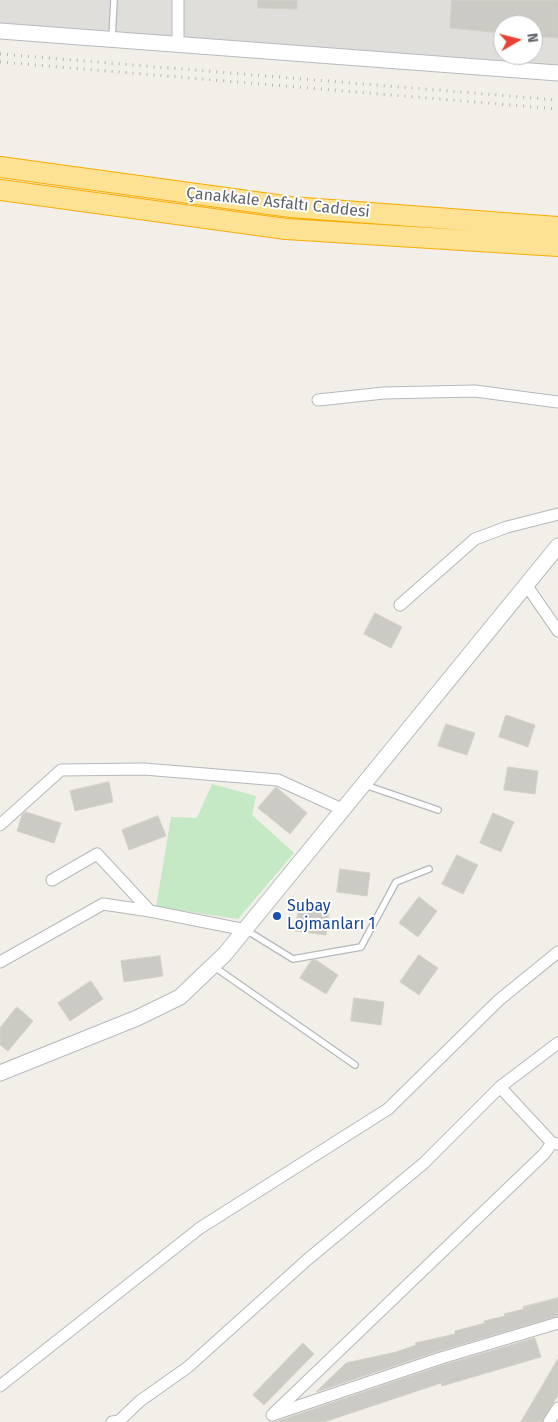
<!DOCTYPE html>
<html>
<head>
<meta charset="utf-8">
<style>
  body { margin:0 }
  #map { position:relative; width:558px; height:1422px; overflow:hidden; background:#f1efe8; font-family:"Fira Sans",sans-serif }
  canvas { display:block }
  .north { position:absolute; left:493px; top:15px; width:50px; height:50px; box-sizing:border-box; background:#fff; border:1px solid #bfc1c3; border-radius:50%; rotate:82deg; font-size:14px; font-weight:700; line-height:20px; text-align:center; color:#5f6368 }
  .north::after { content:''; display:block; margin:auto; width:18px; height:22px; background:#ea4335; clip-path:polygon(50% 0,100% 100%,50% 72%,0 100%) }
</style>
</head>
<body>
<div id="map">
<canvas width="558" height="1422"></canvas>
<div class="north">N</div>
</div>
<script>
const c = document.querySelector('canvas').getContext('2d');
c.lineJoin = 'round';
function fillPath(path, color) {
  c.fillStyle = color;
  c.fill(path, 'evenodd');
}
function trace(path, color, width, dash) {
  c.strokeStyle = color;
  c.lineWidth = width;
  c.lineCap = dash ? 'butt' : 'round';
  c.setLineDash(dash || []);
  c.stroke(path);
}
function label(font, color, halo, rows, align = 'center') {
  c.font = font + ' "Fira Sans",sans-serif';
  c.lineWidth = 4;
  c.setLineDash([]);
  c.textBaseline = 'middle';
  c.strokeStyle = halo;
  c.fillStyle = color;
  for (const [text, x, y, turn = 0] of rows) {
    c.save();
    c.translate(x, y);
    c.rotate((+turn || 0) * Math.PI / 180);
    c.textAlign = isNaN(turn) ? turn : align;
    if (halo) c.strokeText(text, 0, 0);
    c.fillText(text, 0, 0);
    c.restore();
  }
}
const industrial = new Path2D(`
  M 0,0 L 558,0 L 558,73 L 0,30 ZM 503,25 L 533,25 L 533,55 L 503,55 Z`);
const green = new Path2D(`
  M 212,784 L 256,796 L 252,815 L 294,853 L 238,919 L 156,907 L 171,817 L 197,818 Z`);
const building = new Path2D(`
  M 258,0 L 297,0 L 297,9 L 258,8 Z
  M 452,0 L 558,0 L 558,38 L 533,36 L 533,25 L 503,25 L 503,33 L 450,28 Z
  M 375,613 L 402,627 L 391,648 L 364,634 Z
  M 506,715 L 535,725 L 528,747 L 499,737 Z
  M 446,724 L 475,733 L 467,755 L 438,746 Z
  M 508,767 L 538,771 L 535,794 L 504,790 Z
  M 109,782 L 113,802 L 75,811 L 70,791 Z
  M 276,787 L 307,813 L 290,834 L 258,808 Z
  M 26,812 L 61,823 L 54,843 L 17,831 L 22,815 Z
  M 493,813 L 514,822 L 501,852 L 480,843 Z
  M 158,816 L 166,836 L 129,850 L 122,830 Z
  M 457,855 L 478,865 L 463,894 L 442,884 Z
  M 340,869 L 370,873 L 367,896 L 337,892 Z
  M 419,897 L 437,911 L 418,937 L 399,923 Z
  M 299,908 L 329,912 L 326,935 L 295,931 Z
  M 419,955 L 438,968 L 419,995 L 400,982 Z
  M 160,956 L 163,976 L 124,982 L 121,961 Z
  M 312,960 L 316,960 L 338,975 L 326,994 L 300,978 Z
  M 91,981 L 103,999 L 70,1021 L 58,1003 Z
  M 354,998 L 384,1002 L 381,1025 L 351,1021 Z
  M 17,1007 L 33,1021 L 8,1051 L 0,1045 L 0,1028 Z
  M 558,1298 L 558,1316 L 439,1351 L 316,1392 L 346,1363 L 396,1352 L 416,1345 L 415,1343 L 455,1334 L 455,1331 L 485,1323 L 484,1321 L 505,1316 L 504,1314 L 524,1309 L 523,1307 Z
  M 535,1338 L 541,1357 L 442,1386 L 441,1383 L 324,1422 L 275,1422 L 443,1365 Z
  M 303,1343 L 314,1354 L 264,1405 L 253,1395 Z
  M 558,1359 L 558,1395 L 542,1422 L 521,1422 Z`);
const lane = new Path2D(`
  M 112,38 L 114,0
  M 365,785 L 438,810
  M 246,930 L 293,959 L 361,947 L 396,882 L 429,869
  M 213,966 L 355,1065`);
const street = new Path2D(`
  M 178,45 L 178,0
  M 318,400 L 384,393 L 475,391 L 558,402
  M 527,586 L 558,631
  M 400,605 L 475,539 L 507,527 L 558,514
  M 0,825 L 61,770 L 144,769 L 278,780 L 344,810
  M 52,880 L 97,854 L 150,911
  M 0,962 L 103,904 L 150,911 L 246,930
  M 500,1087 L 552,1143 L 558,1144
  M 552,1143 L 544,1154 L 272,1415 L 441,1358 L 558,1323
  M 0,1386 L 200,1228 L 388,1109 L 499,1000 L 558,952
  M 112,1422 L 119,1421 L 140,1401 L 188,1367 L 308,1259 L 424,1163 L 500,1087 L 558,1043
  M 549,1422 L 558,1408`);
const secondary = new Path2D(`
  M 0,31 L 558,73
  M 0,1073 L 137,1018 L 180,997 L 225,954 L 558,546`);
const highway = new Path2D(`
  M 0,167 L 291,207 L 558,227
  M 0,190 L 286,229 L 558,246`);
const rail = new Path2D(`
  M 0,54 L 558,100
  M 0,62 L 558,109`);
const markers = [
  [277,916,5,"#1a4fb4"]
];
const streetNames = [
  ["Çanakkale Asfaltı Caddesi",278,203,6]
];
const transitNames = [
  ["Subay",287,907],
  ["Lojmanları 1",287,925]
];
fillPath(industrial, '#e0deda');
fillPath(green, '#c5e8c5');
fillPath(building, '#cccac5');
trace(building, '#d6d1c6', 1);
trace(lane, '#b5b8bc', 8);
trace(street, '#b5b8bc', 13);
trace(secondary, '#b6babf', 17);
trace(highway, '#f9ab00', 22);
trace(lane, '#fff', 5.5);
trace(street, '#fff', 11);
trace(secondary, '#fff', 15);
trace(highway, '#fde293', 20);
trace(rail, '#b6b7b8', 3, [1, 6]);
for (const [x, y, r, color] of markers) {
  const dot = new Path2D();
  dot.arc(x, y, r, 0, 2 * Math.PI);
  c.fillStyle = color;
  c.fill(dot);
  trace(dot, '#fff', 2);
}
label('16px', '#5f6368', '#fff', streetNames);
label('16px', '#164399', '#fff', transitNames, 'left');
</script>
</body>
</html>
